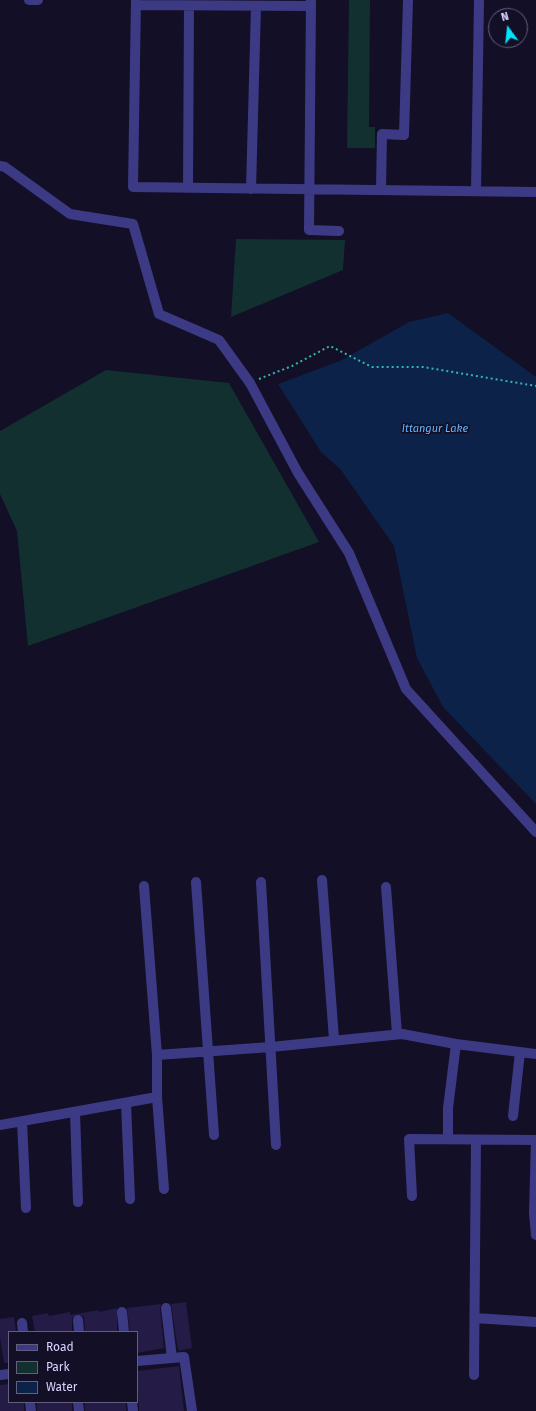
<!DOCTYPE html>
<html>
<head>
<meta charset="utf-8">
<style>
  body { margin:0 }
  #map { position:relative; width:536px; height:1411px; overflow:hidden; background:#130f26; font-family:"Fira Sans",sans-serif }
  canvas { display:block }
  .legend { position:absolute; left:8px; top:1331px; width:130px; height:72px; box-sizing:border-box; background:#130f26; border:1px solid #625e7d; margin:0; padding:5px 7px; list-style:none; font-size:12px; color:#d9d4ff }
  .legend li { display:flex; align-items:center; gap:8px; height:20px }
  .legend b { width:20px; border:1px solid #625e7d }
  .north { position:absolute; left:488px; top:8px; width:40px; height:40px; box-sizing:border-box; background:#130f26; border:1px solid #625e7d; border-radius:50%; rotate:345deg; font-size:11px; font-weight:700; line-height:16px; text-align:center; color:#d9d4ff }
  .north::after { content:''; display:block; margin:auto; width:14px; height:18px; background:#00e5ff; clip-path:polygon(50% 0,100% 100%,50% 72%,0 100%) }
</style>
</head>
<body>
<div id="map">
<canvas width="536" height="1411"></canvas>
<ul class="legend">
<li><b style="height:5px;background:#3d3a85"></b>Road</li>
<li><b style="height:11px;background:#12302f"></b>Park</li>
<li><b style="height:11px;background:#0c2248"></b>Water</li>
</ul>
<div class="north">N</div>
</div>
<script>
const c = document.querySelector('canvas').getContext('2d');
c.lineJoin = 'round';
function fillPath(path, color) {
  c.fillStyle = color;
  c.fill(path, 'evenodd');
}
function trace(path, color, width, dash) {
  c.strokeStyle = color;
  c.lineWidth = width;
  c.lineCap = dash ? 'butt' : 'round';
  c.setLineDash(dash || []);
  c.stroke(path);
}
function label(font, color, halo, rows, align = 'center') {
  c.font = font + ' "Fira Sans",sans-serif';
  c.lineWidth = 3.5;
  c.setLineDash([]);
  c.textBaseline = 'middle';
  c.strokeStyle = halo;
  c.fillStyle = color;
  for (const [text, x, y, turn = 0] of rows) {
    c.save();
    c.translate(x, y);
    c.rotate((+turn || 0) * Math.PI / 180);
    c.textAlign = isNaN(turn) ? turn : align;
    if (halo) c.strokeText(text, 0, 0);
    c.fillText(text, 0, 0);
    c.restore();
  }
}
const green = new Path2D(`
  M 349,0 L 370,0 L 369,127 L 375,127 L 375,148 L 347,148 Z
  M 236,239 L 345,240 L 343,270 L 231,317 Z
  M 106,370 L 229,383 L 319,542 L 28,646 L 17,531 L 0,494 L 0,431 Z`);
const water = new Path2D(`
  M 448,313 L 536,377 L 536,804 L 443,707 L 417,658 L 394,546 L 341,470 L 321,452 L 278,384 L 342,360 L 409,322 Z`);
const building = new Path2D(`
  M 186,1302 L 192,1348 L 178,1351 L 171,1304 Z
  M 161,1304 L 160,1309 L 164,1348 L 137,1353 L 137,1332 L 130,1332 L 127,1308 Z
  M 117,1308 L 117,1332 L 85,1332 L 84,1317 L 78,1314 L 72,1318 L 72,1332 L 35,1332 L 32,1316 L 48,1313 L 49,1316 L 70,1312 L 70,1315 L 99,1310 L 99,1312 Z
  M 14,1317 L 16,1332 L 9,1332 L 9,1363 L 4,1363 L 0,1338 L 0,1319 Z
  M 179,1366 L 184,1411 L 139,1411 L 137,1371 Z
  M 9,1384 L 9,1402 L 24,1402 L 24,1411 L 0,1411 L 0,1385 Z
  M 37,1402 L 72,1402 L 72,1411 L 37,1411 Z
  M 85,1402 L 126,1402 L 126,1411 L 85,1411 Z`);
const path = new Path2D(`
  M 259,379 L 292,366 L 330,346 L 372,367 L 423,367 L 536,386`);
const street = new Path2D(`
  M 29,0 L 38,0
  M 136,0 L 133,187 L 536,192
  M 311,0 L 309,230 L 339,231
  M 136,5 L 311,6
  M 0,166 L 5,167 L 70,214 L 133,224 L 159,314 L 219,340 L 250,383 L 298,473 L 349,553 L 406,689 L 536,832
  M 188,188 L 189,6
  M 251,189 L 256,6
  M 381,190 L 382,134 L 404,135 L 408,0
  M 476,191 L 479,0
  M 322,880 L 334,1039
  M 196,882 L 214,1135
  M 261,882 L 276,1145
  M 144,886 L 157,1055 L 157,1097 L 164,1189
  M 386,887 L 397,1034
  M 157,1055 L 271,1047 L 402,1034 L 456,1044 L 536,1054
  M 126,1103 L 130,1199
  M 75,1112 L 78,1202
  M 513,1116 L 520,1052
  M 22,1121 L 26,1208
  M 0,1125 L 157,1097
  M 448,1139 L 448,1108 L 456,1044
  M 412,1196 L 409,1139 L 536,1140 L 534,1213 L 536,1235
  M 166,1308 L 172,1358
  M 122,1312 L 124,1332
  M 475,1318 L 536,1322
  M 78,1320 L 79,1332
  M 22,1323 L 23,1332
  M 137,1361 L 184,1357 L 192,1411
  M 0,1375 L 9,1374
  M 474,1375 L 476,1140
  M 30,1402 L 31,1411
  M 78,1402 L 79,1411
  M 132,1402 L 133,1411`);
const waterNames = [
  ["Ittangur Lake",435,429]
];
fillPath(green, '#12302f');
fillPath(water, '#0c2248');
fillPath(building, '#241b47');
trace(path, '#2fb8b0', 2, [2, 3]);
trace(street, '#3d3a85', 10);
label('italic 11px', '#62b6ff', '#130f26', waterNames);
</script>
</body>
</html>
